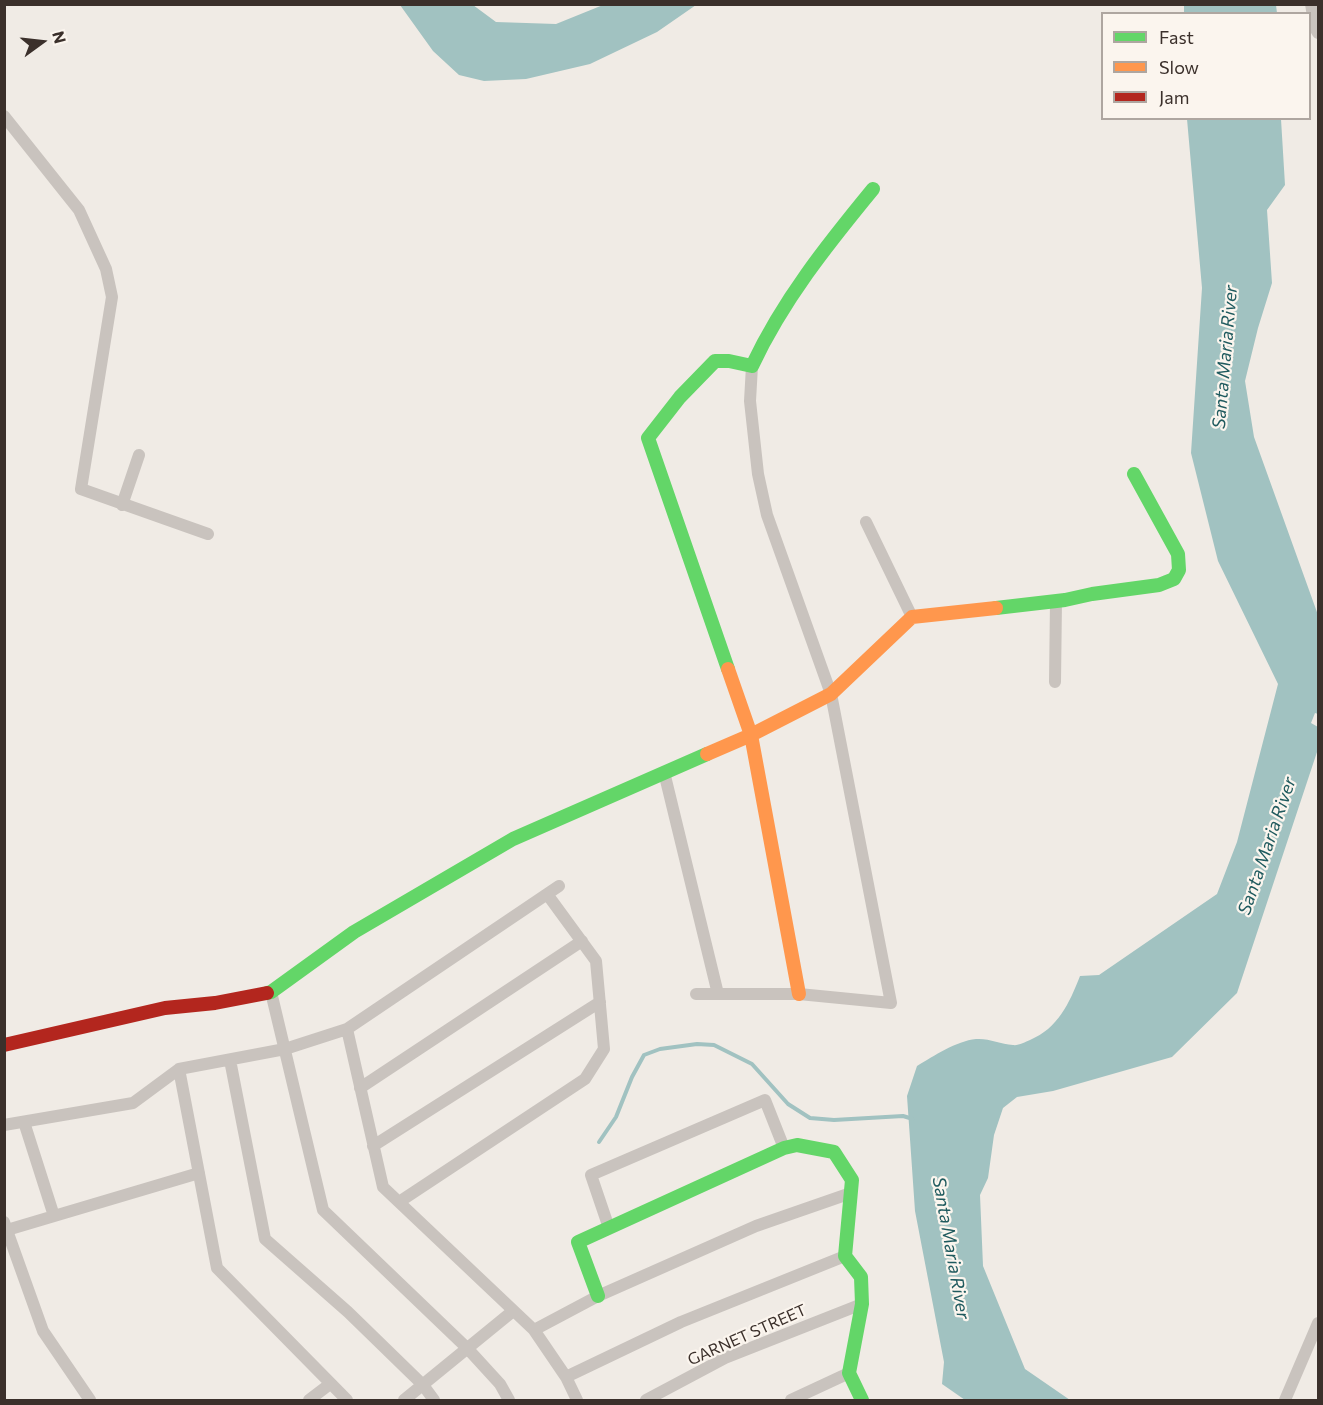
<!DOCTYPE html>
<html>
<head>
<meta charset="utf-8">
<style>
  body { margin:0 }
  #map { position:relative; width:1323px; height:1405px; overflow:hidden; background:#f0ebe5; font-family:Commissioner,sans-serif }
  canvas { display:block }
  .frame { position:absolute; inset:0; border:6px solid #3b302b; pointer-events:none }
  .legend { position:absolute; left:1101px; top:12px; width:210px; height:108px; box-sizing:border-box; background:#fbf5ee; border:2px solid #aea6a0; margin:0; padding:8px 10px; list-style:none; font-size:18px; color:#3b302b }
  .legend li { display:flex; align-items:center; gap:12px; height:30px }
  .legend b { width:30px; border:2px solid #aea6a0 }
  .north { position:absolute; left:12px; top:12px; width:60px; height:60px; -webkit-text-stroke:4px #fbf5ee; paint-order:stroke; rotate:75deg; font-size:16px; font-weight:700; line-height:24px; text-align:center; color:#3b302b }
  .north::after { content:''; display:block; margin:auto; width:21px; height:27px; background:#3b302b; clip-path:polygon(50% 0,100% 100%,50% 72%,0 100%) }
</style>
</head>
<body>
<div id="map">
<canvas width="1323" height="1405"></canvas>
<div class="frame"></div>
<ul class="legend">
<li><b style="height:8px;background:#63d668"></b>Fast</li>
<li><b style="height:8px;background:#ff974d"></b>Slow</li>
<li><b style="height:8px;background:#b3261e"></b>Jam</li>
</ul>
<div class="north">N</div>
</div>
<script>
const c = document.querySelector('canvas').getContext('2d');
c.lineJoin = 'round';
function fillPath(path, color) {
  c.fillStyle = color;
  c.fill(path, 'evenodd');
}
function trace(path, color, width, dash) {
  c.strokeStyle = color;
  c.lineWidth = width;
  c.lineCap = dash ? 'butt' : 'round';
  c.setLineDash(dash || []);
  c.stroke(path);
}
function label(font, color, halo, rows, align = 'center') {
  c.font = font + ' Commissioner,sans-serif';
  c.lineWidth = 4.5;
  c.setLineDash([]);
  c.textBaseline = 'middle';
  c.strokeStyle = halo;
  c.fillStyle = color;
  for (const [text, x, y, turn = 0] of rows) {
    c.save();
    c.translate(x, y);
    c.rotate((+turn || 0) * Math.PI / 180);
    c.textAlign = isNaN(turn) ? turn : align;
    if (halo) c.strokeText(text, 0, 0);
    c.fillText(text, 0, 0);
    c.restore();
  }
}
const water = new Path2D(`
  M 400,5 L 473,5 L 496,22 L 556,24 L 603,5 L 696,5 L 657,32 L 590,64 L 526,79 L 484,81 L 459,75 L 433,51 Z
  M 1184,5 L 1276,5 L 1277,13 L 1184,13 Z
  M 1187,119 L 1281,119 L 1285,185 L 1267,210 L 1272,283 L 1258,328 L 1245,381 L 1254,437 L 1318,615 L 1318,714 L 1315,713 L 1311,723 L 1318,727 L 1318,749 L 1237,993 L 1172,1057 L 1053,1091 L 1017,1097 L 1003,1108 L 994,1135 L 988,1178 L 980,1195 L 983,1266 L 1025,1369 L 1070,1400 L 965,1400 L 942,1384 L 944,1362 L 915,1211 L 907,1096 L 917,1066 C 934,1056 956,1041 976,1039 C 989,1038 1000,1044 1013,1045 C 1018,1046 1025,1042 1030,1040 C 1058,1028 1069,1004 1080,976 L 1099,975 L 1217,894 L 1237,842 L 1278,684 L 1218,561 L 1191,453 L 1202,288 Z`);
const stream = new Path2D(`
  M 599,1142 L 616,1117 L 632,1077 L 644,1055 L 660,1049 L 697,1044 L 714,1045 L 752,1064 L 788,1104 L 810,1118 L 834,1120 L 903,1116 L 913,1119`);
const street = new Path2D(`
  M 1311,4 L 1315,28 L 1318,33
  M 4,116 L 79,210 L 106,269 L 112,297 L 81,489 L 208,534
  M 122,505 L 139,455
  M 866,522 L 912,617
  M 1055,682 L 1056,601
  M 664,772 L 718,994
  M 271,992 L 323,1210 L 468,1349 L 500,1384 L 509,1400
  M 696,994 L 799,994 L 891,1003 L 831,694 L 767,515 L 758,474 L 750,401 L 752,366
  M 347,1029 L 383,1187 L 534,1330 L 566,1377 L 577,1400
  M 230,1060 L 265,1239 L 348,1312 L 423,1385 L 434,1400
  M 179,1069 L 217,1268 L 347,1400
  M 360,1088 L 582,941
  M 24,1122 L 54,1216
  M 4,1125 L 133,1103 L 179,1069 L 285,1049 L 347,1029 L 559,886
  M 373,1146 L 600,1002
  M 399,1202 L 585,1079 L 604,1049 L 596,961 L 547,894
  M 4,1222 L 43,1331 L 90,1400
  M 609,1228 L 591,1175 L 765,1100 L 784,1148
  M 7,1230 L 199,1173
  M 534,1330 L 598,1296 L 756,1226 L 851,1193
  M 566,1377 L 681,1322 L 845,1256
  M 309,1400 L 330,1384
  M 404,1400 L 513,1311
  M 646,1400 L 725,1358 L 862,1304
  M 791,1400 L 849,1373
  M 1285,1400 L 1318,1323`);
const fast = new Path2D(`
  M 996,608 L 1065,600 L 1092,594 L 1159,585 L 1174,579 L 1179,570 L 1178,554 L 1134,474
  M 728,669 L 648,438 L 680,397 L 715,361 L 729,361 L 752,366 C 783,300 827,245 873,189
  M 267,993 L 271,992 L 354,932 L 513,839 L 707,754
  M 598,1296 L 578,1242 L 784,1148 L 797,1145 L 834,1152 L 852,1180 L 845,1256 L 861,1277 L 862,1304 L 849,1373 L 862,1400`);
const slow = new Path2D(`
  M 728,669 L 751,735 L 799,994
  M 707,754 L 751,735 L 831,694 L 912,617 L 996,608`);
const jam = new Path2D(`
  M 4,1045 L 165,1008 L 215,1003 L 267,993`);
const streetNames = [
  ["GARNET STREET",747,1335,-24]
];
const waterNames = [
  ["Santa Maria River",1225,357,-85],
  ["Santa Maria River",1267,846,-71],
  ["Santa Maria River",951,1248,80]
];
fillPath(water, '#a1c2c1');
trace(stream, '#a1c2c1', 4);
trace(street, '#c9c3be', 12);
trace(fast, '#63d668', 14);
trace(slow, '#ff974d', 14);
trace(jam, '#b3261e', 14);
label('16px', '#3b302b', '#fbf5ee', streetNames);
label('italic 18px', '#1f5a5e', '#fbf5ee', waterNames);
</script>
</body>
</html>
